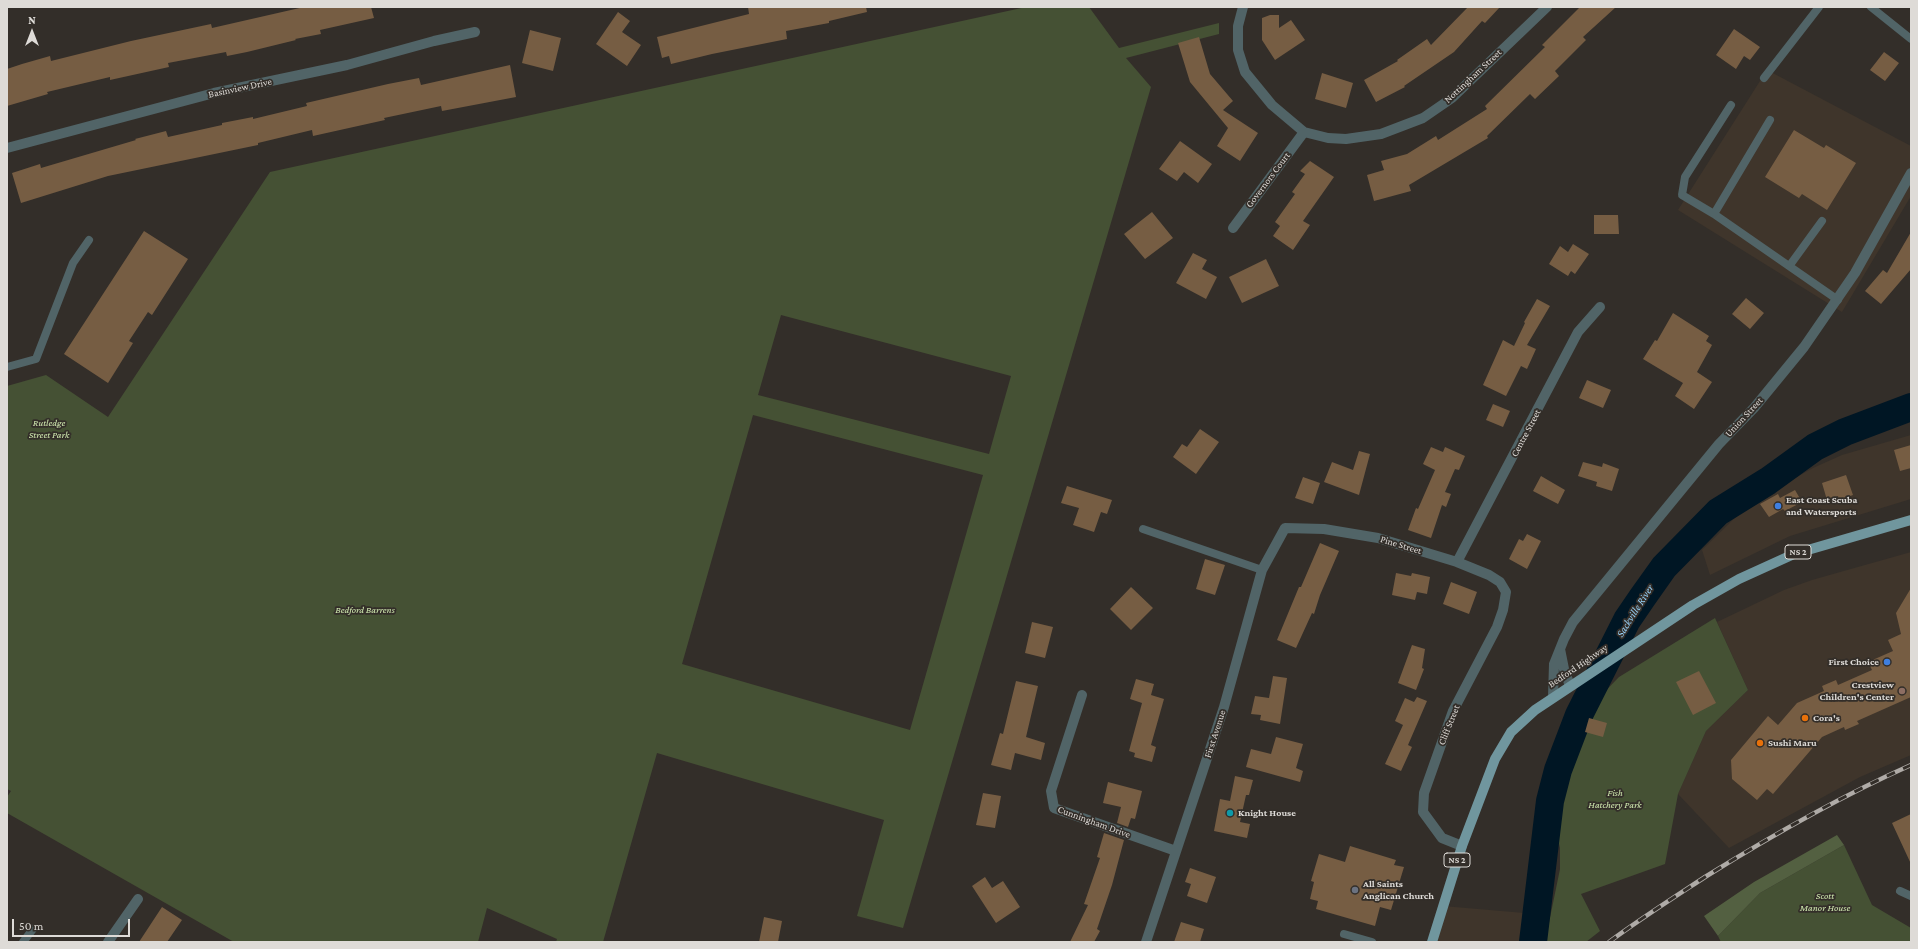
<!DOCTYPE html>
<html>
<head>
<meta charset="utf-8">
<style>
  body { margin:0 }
  #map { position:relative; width:1918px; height:949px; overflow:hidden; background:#332e29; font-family:"Crimson Pro",serif }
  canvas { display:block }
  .frame { position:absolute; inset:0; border:8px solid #dedbd7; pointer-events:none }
  .north { position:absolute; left:12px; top:12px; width:40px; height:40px; -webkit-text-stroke:3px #332e29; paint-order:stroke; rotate:0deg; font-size:11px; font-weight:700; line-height:16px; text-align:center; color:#dedbd7 }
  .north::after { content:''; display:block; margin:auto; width:14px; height:18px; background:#dedbd7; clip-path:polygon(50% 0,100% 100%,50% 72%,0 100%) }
  .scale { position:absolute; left:12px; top:919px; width:118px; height:18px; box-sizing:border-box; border:2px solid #dedbd7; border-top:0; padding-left:5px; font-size:12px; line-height:14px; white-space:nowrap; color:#dedbd7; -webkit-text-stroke:3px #332e29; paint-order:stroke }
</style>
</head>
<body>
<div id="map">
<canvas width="1918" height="949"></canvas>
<div class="frame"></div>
<div class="north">N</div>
<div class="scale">50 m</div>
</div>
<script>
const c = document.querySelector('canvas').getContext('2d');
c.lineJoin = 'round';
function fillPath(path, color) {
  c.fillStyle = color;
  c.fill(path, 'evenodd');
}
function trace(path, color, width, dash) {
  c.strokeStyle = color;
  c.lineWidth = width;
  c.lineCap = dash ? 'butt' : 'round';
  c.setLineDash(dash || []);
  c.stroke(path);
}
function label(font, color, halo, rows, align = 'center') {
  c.font = font + ' "Crimson Pro",serif';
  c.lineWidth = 3.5;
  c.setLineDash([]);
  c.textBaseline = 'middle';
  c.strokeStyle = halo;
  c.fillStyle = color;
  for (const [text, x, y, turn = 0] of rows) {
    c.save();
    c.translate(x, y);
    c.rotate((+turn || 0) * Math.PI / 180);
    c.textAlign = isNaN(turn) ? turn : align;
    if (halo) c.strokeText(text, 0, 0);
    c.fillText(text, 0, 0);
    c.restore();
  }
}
const built = new Path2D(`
  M 1767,70 L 1911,146 L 1911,196 L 1842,312 L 1678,210 Z
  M 1911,435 L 1911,499 L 1790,536 L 1710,575 L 1702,550 L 1740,513 L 1786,483 L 1813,468 L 1842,455 Z
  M 1911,552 L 1911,755 L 1860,777 L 1729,848 L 1678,794 L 1706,731 L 1748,690 L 1717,622 L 1784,590 L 1812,580 Z
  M 1443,906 L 1536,914 L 1533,942 L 1429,942 Z`);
const green = new Path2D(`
  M 1026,7 L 1089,7 L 1119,48 L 1219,23 L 1219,34 L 1126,58 L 1151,87 L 903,928 L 857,916 L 884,820 L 657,753 L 603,942 L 556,942 L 557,939 L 487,908 L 478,942 L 234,942 L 7,813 L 7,797 L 11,791 L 7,789 L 7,386 L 46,375 L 108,417 L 270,172 ZM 781,315 L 1011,376 L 989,454 L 758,395 ZM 753,415 L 983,475 L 910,730 L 682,664 Z
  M 1715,618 L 1748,690 L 1706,731 L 1678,794 L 1665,864 L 1581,894 L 1600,931 L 1586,942 L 1545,942 L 1560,869 L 1560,848 L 1554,821 L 1554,783 L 1559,772 L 1559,765 L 1564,763 L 1567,759 L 1588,709 L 1619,677 Z
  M 1844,845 L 1872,905 L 1911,928 L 1911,942 L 1721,942 L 1718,936 L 1760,893 Z`);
const forest = new Path2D(`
  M 1837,835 L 1844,845 L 1760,893 L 1718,936 L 1704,916 L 1754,882 Z`);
const river = new Path2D(`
  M 1533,942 L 1550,801 L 1558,770 L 1579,715 L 1627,620 L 1642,598 L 1664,567 L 1718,512 L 1768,481 L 1815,447 L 1845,432 L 1911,407`);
const building = new Path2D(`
  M 304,7 L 371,7 L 374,18 L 320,30 L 321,34 L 295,39 L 296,40 L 247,52 L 227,56 L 226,52 L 168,63 L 169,67 L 110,80 L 110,77 L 47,92 L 48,94 L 7,106 L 7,69 L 22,64 L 50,56 L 51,61 L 131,41 L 211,24 L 212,28 Z
  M 748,7 L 866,7 L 867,12 L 829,21 L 829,23 L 786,31 L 787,39 L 712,54 L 671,64 L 669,56 L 662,58 L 657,37 L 749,14 Z
  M 1468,7 L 1500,7 L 1485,23 L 1482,21 L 1454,52 L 1404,86 L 1405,87 L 1376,102 L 1364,80 L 1398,61 L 1397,60 L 1427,39 L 1431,45 Z
  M 1580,7 L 1616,7 L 1583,37 L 1586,40 L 1555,71 L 1559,76 L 1535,99 L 1530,94 L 1487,136 L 1488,138 L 1409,185 L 1411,191 L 1374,201 L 1367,175 L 1384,170 L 1381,161 L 1407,154 L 1436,136 L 1438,140 L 1487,109 L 1485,106 L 1545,47 L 1542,45 Z
  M 618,12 L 630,21 L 622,32 L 641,45 L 627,66 L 596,44 Z
  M 1270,15 L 1279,15 L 1279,28 L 1291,20 L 1305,40 L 1275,60 L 1262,40 L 1262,18 Z
  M 1734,29 L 1760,47 L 1750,60 L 1744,56 L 1736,69 L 1716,55 Z
  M 530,30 L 561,38 L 553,71 L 522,63 Z
  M 1199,37 L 1210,74 L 1233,101 L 1223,110 L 1258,133 L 1240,161 L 1217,146 L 1228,128 L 1190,82 L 1178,43 Z
  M 1884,52 L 1899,63 L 1885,81 L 1870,70 Z
  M 510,65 L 516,97 L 442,111 L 441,106 L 384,118 L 385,120 L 313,136 L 312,130 L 258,143 L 258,145 L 108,176 L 21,203 L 12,173 L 40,164 L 41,168 L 136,140 L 135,139 L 166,131 L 168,137 L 222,125 L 222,123 L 253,117 L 253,119 L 307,106 L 306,103 L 388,84 L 419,78 L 421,85 Z
  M 1322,73 L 1353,83 L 1346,108 L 1315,99 Z
  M 1794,130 L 1824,148 L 1826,145 L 1856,163 L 1827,210 L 1802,194 L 1799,198 L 1765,177 Z
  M 1180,141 L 1212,164 L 1198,183 L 1184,172 L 1177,181 L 1159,169 Z
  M 1310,161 L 1334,177 L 1303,221 L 1310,225 L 1293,250 L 1273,236 L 1280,226 L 1275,222 L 1295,194 L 1292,192 L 1305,174 L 1300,171 Z
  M 1152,212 L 1173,238 L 1145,259 L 1124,234 Z
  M 1594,215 L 1618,215 L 1619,234 L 1594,234 Z
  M 144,231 L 188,259 L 152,315 L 148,312 L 129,341 L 133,343 L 108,383 L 64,354 Z
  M 1911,232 L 1911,269 L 1881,304 L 1865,291 L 1883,270 L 1887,273 Z
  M 1573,244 L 1589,254 L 1575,274 L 1571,271 L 1568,276 L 1549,264 L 1560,246 L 1568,252 Z
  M 1193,253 L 1207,260 L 1202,269 L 1217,277 L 1206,299 L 1176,283 Z
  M 1266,259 L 1279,286 L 1242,303 L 1229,277 Z
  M 1746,298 L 1764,313 L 1750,329 L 1732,314 Z
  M 1537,299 L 1550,306 L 1527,345 L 1536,349 L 1527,369 L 1521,366 L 1506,396 L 1483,385 L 1503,340 L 1514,346 L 1525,323 L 1524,322 Z
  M 1673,313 L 1709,336 L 1706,341 L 1712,345 L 1697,372 L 1712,382 L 1694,409 L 1675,396 L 1683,383 L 1643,359 L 1655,340 L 1657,341 Z
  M 1587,380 L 1611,390 L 1603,408 L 1579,398 Z
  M 1493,404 L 1510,411 L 1503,427 L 1486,420 Z
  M 1200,429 L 1219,442 L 1196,474 L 1173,457 L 1182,444 L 1187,447 Z
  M 1911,445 L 1911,468 L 1900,471 L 1894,450 Z
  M 1431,447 L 1443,452 L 1445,447 L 1465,456 L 1459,470 L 1455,469 L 1445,492 L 1451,494 L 1446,507 L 1442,505 L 1431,538 L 1408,530 L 1416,508 L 1418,509 L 1435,470 L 1423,464 Z
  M 1359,451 L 1370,454 L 1359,495 L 1324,482 L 1332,462 L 1353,470 Z
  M 1583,462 L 1602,467 L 1603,463 L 1619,469 L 1612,491 L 1596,486 L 1597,482 L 1578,476 Z
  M 1846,475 L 1853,495 L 1839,500 L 1838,496 L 1827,500 L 1822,483 Z
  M 1541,476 L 1565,490 L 1558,504 L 1533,491 Z
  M 1303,477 L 1320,483 L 1313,504 L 1295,498 Z
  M 1067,486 L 1112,500 L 1107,514 L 1101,512 L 1094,532 L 1073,525 L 1079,508 L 1061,503 Z
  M 1795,490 L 1802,502 L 1785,511 L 1783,509 L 1769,517 L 1760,504 L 1778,494 L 1780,498 Z
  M 1527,534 L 1541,541 L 1527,569 L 1509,559 L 1519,539 L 1523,541 Z
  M 1320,543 L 1339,551 L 1320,595 L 1314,614 L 1312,613 L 1296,648 L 1277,640 L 1299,587 L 1301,587 Z
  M 1205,559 L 1225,565 L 1215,595 L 1196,589 Z
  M 1396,573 L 1411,576 L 1412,573 L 1430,577 L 1427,594 L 1417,592 L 1415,600 L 1392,595 Z
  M 1451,582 L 1477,592 L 1469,614 L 1443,604 Z
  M 1131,587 L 1153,608 L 1131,630 L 1110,609 Z
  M 1911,588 L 1911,697 L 1857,721 L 1859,724 L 1845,730 L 1844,727 L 1822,737 L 1773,794 L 1767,789 L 1757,800 L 1732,779 L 1731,760 L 1768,716 L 1778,725 L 1797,703 L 1824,691 L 1822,686 L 1836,680 L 1838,685 L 1872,670 L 1868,662 L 1893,651 L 1888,640 L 1901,634 L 1896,613 Z
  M 1032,622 L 1053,627 L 1045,658 L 1025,653 Z
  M 1412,645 L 1425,649 L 1422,668 L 1424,669 L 1416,690 L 1398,683 Z
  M 1699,671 L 1716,703 L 1693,715 L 1676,682 Z
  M 1273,676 L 1287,678 L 1280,724 L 1260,720 L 1261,715 L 1251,714 L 1255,696 L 1269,698 Z
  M 1136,679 L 1154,684 L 1151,695 L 1164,699 L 1151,745 L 1156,747 L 1152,762 L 1134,757 L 1135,753 L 1129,751 L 1142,703 L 1130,699 Z
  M 1016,681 L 1038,686 L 1026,737 L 1045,743 L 1041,760 L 1015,753 L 1011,770 L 991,765 L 1000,733 L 1003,734 Z
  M 1417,697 L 1427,701 L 1408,745 L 1412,747 L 1401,771 L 1385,764 L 1403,725 L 1395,721 L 1405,698 L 1414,702 Z
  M 1589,718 L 1607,723 L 1603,737 L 1585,732 Z
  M 1276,737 L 1303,744 L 1296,768 L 1303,771 L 1300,782 L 1246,767 L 1251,749 L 1271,754 Z
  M 1235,776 L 1253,780 L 1249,795 L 1246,795 L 1240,822 L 1250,824 L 1247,838 L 1214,831 L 1220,799 L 1230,801 Z
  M 1108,782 L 1142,791 L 1135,819 L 1131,818 L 1128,827 L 1117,823 L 1121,807 L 1103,803 Z
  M 983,793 L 1001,796 L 995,828 L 976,825 Z
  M 1911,814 L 1911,864 L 1892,823 Z
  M 1104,833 L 1124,840 L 1112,885 L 1097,929 L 1100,931 L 1094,942 L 1070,942 L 1088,905 L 1084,904 L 1100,858 L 1097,857 Z
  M 1350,846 L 1396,860 L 1394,865 L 1404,867 L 1391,910 L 1380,907 L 1375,926 L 1316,909 L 1318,901 L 1310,899 L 1314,882 L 1311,881 L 1319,854 L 1345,862 Z
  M 1190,868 L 1216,877 L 1207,903 L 1187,896 L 1191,884 L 1185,882 Z
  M 985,877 L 992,888 L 1003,881 L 1020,907 L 996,923 L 972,886 Z
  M 162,907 L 182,920 L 167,942 L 139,942 Z
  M 764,917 L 782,921 L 778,942 L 759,942 Z
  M 1181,922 L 1204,929 L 1200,942 L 1174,942 Z`);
const service = new Path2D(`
  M 1871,7 L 1911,39
  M 1764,78 L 1819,7
  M 1731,105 L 1685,177 L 1682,195 L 1714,214 L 1838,300
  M 1714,214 L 1770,120
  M 1790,265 L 1822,221
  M 7,367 L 36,359 L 73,263 L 89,240
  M 1143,529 L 1262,570
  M 1900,891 L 1911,896
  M 1344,934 L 1372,942
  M 23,942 L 33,929`);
const minor = new Path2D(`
  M 1243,7 L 1238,26 L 1238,50 L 1245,72 L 1272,105 L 1304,132 L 1328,138 L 1346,139 L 1381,134 L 1423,118 L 1452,98 L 1547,7
  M 7,148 L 214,93 L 347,65 L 434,41 L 475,32
  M 1233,228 L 1304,132
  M 1457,562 L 1578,332 L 1600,307
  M 1560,649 L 1564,669 L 1570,686
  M 1082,695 L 1051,791 L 1054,808 L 1176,851
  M 1553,697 L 1554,664 L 1564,639 L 1573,622 L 1719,444 L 1754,408 L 1804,347 L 1855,273 L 1911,173
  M 108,942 L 138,899
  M 1146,942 L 1224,707 L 1262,570 L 1285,528 L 1324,529 L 1378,538 L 1457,562 L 1489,575 L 1500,582 L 1506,592 L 1503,610 L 1497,627 L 1453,711 L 1424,793 L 1423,812 L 1442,838 L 1462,846`);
const primary = new Path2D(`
  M 1432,942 L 1462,846 L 1495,759 L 1511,732 L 1535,710 L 1693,605 L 1739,579 L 1794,554 L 1911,520`);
const rail = new Path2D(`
  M 1609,942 C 1640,919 1673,898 1705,877 C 1771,836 1839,797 1911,765`);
const markers = [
  [1778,506,4,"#3f7fe0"],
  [1887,662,4,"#3f7fe0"],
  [1902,691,4,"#8d6e63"],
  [1805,718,4,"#e8710a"],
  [1760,743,4,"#e8710a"],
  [1230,813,4,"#0f9aa8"],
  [1355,890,4,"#6b7280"]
];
const shields = [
  [1798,552,26],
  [1457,860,26]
];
const shieldNames = [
  ["NS 2",1798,552],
  ["NS 2",1457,860]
];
const streetNames = [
  ["Nottingham Street",1473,76,-43],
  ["Basinview Drive",240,88,-12],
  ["Governors Court",1268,180,-53],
  ["Union Street",1744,417,-47],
  ["Centre Street",1526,433,-62],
  ["Pine Street",1401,545,17],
  ["Bedford Highway",1578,666,-34],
  ["Cliff Street",1449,725,-68],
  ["First Avenue",1215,734,-72],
  ["Cunningham Drive",1094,822,20]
];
const parkNames = [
  ["Rutledge",49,423],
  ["Street Park",49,435],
  ["Bedford Barrens",365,610],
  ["Fish",1615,793],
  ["Hatchery Park",1615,805],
  ["Scott",1825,896],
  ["Manor House",1825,908]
];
const poiNames = [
  ["East Coast Scuba",1786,500],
  ["and Watersports",1786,512],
  ["First Choice",1879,662,"right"],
  ["Crestview",1894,685,"right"],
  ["Children's Center",1894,697,"right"],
  ["Cora's",1813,718],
  ["Sushi Maru",1768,743],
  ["Knight House",1238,813],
  ["All Saints",1363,884],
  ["Anglican Church",1363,896]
];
const waterNames = [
  ["Sackville River",1635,611,-58]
];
fillPath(built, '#3f352b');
fillPath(green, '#455134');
fillPath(forest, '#536041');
trace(river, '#001624', 28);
fillPath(building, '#765d43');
trace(service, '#516467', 8);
trace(minor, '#516467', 10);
trace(primary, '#70969e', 10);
trace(rail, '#afaba7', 4.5);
trace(rail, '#332e29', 3, [9]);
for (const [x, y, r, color] of markers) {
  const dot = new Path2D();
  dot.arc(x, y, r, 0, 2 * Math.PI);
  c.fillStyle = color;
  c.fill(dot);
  trace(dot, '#332e29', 1.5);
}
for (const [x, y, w] of shields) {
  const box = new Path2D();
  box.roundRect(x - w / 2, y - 7, w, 14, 3);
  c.fillStyle = '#332e29';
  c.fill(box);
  trace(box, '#dedbd7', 1);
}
label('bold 9px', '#dedbd7', null, shieldNames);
label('10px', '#dedbd7', '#332e29', streetNames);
label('italic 10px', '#d1eab0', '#332e29', parkNames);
label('bold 10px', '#dedbd7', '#332e29', poiNames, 'left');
label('italic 11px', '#97d2f9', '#332e29', waterNames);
</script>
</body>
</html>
